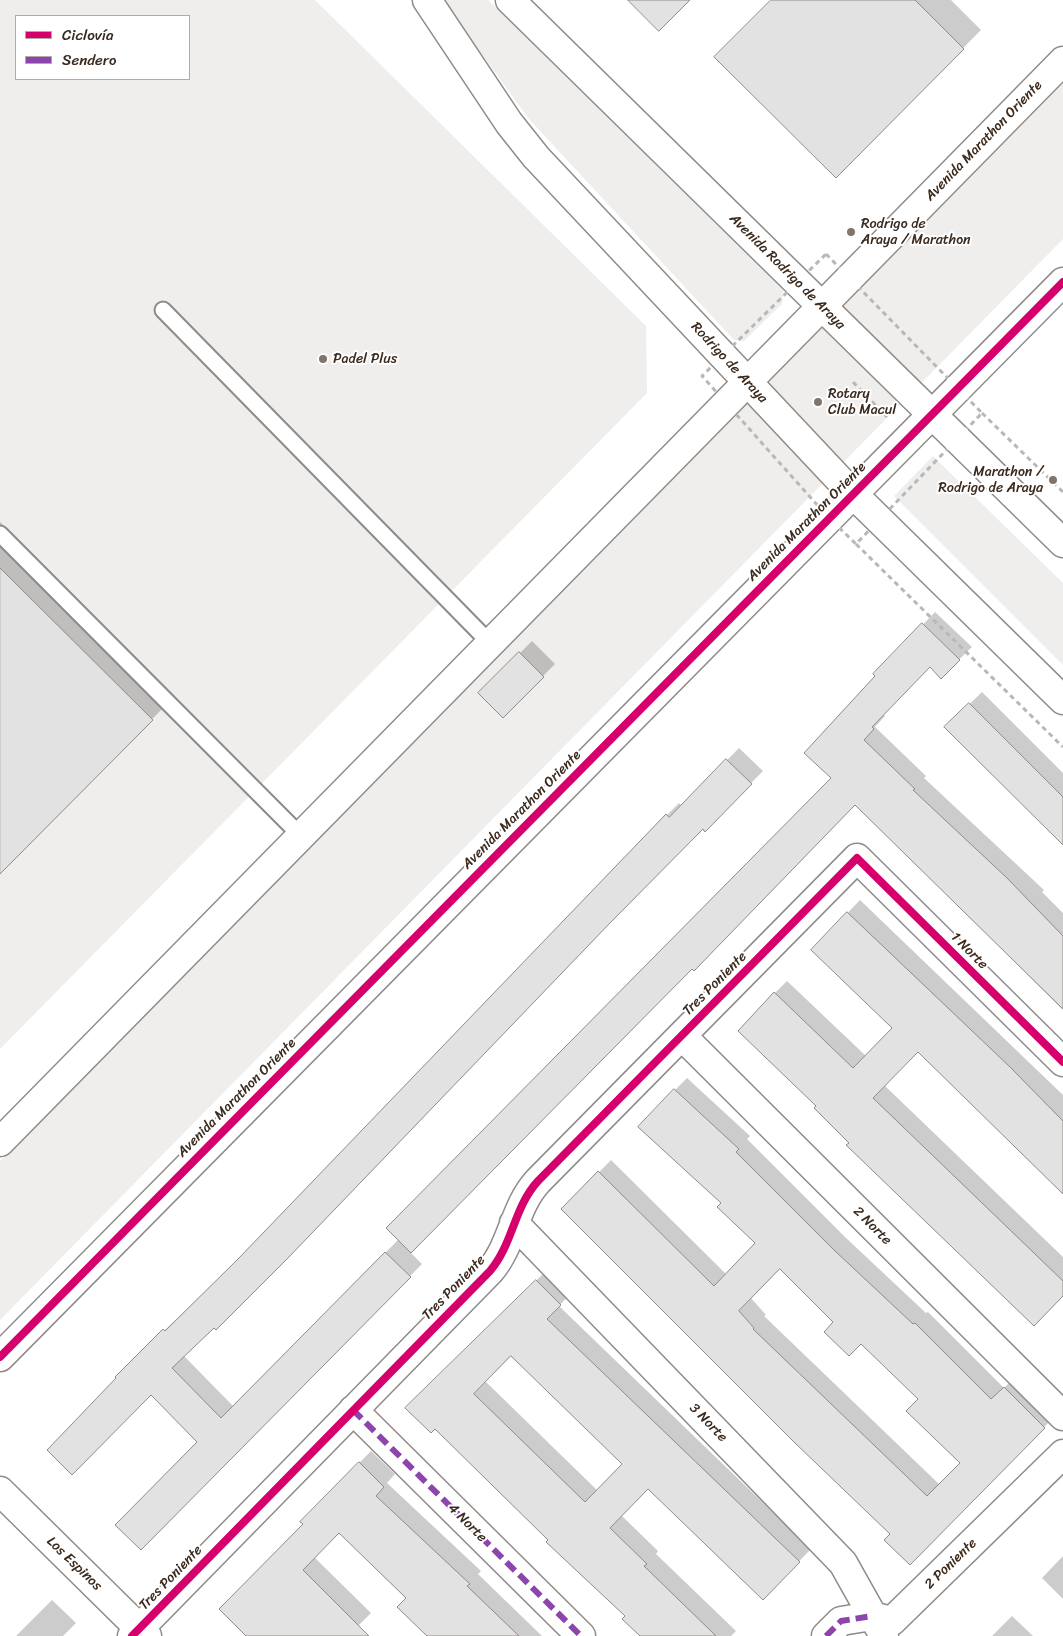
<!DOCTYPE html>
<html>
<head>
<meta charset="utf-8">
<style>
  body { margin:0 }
  #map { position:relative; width:1063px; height:1636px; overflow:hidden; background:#fff; font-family:Sriracha,sans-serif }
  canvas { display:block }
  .legend { position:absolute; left:15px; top:15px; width:175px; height:65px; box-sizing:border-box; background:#fff; border:1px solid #b1aaa5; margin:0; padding:6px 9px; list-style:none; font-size:15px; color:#3b2a1e }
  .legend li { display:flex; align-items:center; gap:10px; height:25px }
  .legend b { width:25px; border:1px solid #b1aaa5 }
</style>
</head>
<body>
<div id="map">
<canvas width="1063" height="1636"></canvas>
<ul class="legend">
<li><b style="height:6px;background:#d6006c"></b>Ciclovía</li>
<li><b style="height:6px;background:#8e44ad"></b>Sendero</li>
</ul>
</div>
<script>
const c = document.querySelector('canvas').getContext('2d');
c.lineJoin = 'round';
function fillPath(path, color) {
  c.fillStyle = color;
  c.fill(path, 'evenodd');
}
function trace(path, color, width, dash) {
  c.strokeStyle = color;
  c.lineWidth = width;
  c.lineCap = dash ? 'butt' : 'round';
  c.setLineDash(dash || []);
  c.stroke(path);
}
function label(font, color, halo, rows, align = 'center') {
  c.font = font + ' Sriracha,sans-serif';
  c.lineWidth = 4;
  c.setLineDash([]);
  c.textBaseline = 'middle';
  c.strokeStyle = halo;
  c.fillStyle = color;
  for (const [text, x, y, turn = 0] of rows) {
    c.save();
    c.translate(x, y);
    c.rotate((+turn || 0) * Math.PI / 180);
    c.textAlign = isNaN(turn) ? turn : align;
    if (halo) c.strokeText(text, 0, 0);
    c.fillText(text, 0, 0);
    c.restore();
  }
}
const built = new Path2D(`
  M 0,0 L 315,0 L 646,326 L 647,393 L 0,1049 ZM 16,16 L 189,16 L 189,79 L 16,79 Z
  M 443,0 L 488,0 L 783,290 L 782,304 L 744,341 L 734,340 L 528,118 Z
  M 1063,76 L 1063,239 L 0,1320 L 0,1161 L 736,414 Z
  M 933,456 L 1063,583 L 1063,665 L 894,496 Z`);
const shadow = new Path2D(`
  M 773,0 L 951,0 L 981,30 L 836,176 Z
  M 0,522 L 175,696 L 0,872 Z
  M 935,612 L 972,647 L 941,677 L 930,666 L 883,714 L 885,716 L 875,727 L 926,776 L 924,778 L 1044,890 L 1042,892 L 1063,913 L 1063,1010 L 855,803 L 410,1252 L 422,1264 L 141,1548 L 199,1442 L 151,1393 L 116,1377 L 240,1258 L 667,815 L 679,803 L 682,806 L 739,748 L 763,771 L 705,830 L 703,828 L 184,1356 L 233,1406 L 399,1239 L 833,778 L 877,676 L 875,674 Z
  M 532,641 L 555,664 L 503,716 L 480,693 Z
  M 982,692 L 1063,773 L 1063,842 L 946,727 Z
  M 860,900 L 1063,1095 L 1063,1193 L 918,1050 L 884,1085 L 1063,1257 L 1063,1294 L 851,1143 L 818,1106 L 775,993 L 787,981 L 866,1056 L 894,1028 L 812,950 Z
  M 687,1078 L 750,1136 L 747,1139 L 846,1238 L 926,1313 L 928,1312 L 1004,1388 L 1017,1375 L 1056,1415 L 910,1564 L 892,1534 L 563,1209 L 611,1160 L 726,1274 L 757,1243 L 723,1203 L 675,1090 ZM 780,1267 L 835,1322 L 861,1343 L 920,1399 L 962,1463 L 940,1485 L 764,1316 L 766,1315 L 751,1298 Z
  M 548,1269 L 572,1292 L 559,1306 L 811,1549 L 775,1586 L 648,1487 L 621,1515 L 658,1551 L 656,1554 L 736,1631 L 731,1636 L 642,1636 L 626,1616 L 435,1427 L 407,1408 ZM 511,1355 L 624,1464 L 598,1491 L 485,1381 Z
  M 371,1451 L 395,1474 L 387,1483 L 481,1571 L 478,1574 L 542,1636 L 444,1636 L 339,1532 L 314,1557 L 371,1613 L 348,1636 L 252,1636 L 304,1524 L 301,1522 Z
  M 1063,1556 L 1063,1599 L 1042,1578 Z
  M 52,1600 L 76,1623 L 63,1636 L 16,1636 Z
  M 1012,1616 L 1033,1636 L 992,1636 Z`);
const building = new Path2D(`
  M 628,0 L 690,0 L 659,31 Z
  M 771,0 L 915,0 L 964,49 L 836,178 L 714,57 Z
  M 0,568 L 153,720 L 0,874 Z
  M 922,623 L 960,660 L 941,679 L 930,667 L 872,727 L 874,729 L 864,740 L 915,789 L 913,790 L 1007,878 L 1063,936 L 1063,1009 L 855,805 L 694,971 L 692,969 L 411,1253 L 386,1228 L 831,778 L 804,753 L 875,676 L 873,674 Z
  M 519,652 L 544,677 L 503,718 L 478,693 Z
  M 969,703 L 1063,797 L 1063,845 L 944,727 Z
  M 726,759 L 752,784 L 705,832 L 703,829 L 610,923 L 287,1259 L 216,1330 L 214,1328 L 172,1368 L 221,1418 L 385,1252 L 411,1277 L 141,1550 L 115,1525 L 197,1442 L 151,1395 L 72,1475 L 47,1450 L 116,1378 L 115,1377 L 163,1329 L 165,1331 L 238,1259 L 666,814 L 669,817 Z
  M 847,912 L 1010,1067 L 1063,1121 L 1063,1194 L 918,1052 L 873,1098 L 1063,1281 L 1063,1296 L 1034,1326 L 846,1145 L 849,1143 L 814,1108 L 816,1106 L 738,1031 L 774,992 L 853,1068 L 892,1028 L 811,950 Z
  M 674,1089 L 739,1149 L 736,1152 L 834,1250 L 913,1324 L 915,1323 L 991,1399 L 1004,1387 L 1045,1428 L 910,1565 L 884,1540 L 890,1534 L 795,1443 L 561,1209 L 598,1171 L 714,1286 L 755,1243 L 717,1207 L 721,1203 L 638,1127 ZM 780,1269 L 833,1322 L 824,1332 L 849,1356 L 861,1344 L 918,1399 L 906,1411 L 960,1463 L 927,1496 L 753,1329 L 754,1328 L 739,1311 Z
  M 536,1280 L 561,1305 L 547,1319 L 800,1562 L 763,1600 L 648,1489 L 610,1528 L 647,1564 L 644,1566 L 716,1636 L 640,1636 L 622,1619 L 625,1616 L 546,1542 L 548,1540 L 435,1429 L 431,1433 L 405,1408 ZM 511,1356 L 622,1464 L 585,1502 L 474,1394 Z
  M 359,1462 L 384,1487 L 376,1496 L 470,1584 L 467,1586 L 519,1636 L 427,1636 L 397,1607 L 406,1598 L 339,1533 L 303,1570 L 369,1636 L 246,1636 L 219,1609 L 303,1524 L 300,1522 Z`);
const path = new Path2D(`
  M 826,254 L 982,413 L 856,544 L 828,517 L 702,376 Z
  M 853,382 L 887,417
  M 982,413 L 1063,492
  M 856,544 L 1063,747`);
const service = new Path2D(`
  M 163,310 L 490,643
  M 0,534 L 301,836`);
const minor = new Path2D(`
  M 427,0 L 509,123 L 536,157 L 852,493 L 1063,700
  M 682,1036 L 1063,1416
  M 514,1223 L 843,1563 L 884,1636
  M 353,1410 L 581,1636
  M 132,1636 L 490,1271 C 513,1244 514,1207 538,1181 L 857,858 L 1063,1062
  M 826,1636 L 841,1621 L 872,1616 L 892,1621 L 1063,1454`);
const tertiary = new Path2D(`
  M 0,1491 L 147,1636`);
const secondary = new Path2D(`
  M 510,0 L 1063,543
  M 0,1142 L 1063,61
  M 0,1357 L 1063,282`);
const quiet = new Path2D(`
  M 353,1410 L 581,1636
  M 826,1636 L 841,1621 L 872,1616`);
const cycleway = new Path2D(`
  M 0,1357 L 1063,282
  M 132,1636 L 490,1271 C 513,1244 514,1207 538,1181 L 857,858 L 1063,1062`);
const markers = [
  [851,232,5,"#80756d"],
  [323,359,5,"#80756d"],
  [818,402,5,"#80756d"],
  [1053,480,5,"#80756d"]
];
const streetNames = [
  ["Avenida Marathon Oriente",984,141,-46],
  ["Avenida Rodrigo de Araya",787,272,45],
  ["Rodrigo de Araya",729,363,47],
  ["Avenida Marathon Oriente",807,522,-45],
  ["Avenida Marathon Oriente",522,810,-45],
  ["1 Norte",969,951,45],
  ["Tres Poniente",715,984,-45],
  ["Avenida Marathon Oriente",237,1098,-45],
  ["2 Norte",872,1226,45],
  ["Tres Poniente",454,1288,-46],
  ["3 Norte",708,1423,46],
  ["4 Norte",467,1523,45],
  ["Los Espinos",74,1564,44],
  ["2 Poniente",951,1564,-44],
  ["Tres Poniente",171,1578,-46]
];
const poiNames = [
  ["Rodrigo de",861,224],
  ["Araya / Marathon",861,240],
  ["Padel Plus",333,359],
  ["Rotary",828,394],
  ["Club Macul",828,410],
  ["Marathon /",1043,472,"right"],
  ["Rodrigo de Araya",1043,488,"right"]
];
fillPath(built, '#efeeed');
fillPath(shadow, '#0003');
fillPath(building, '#e3e2e2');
trace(building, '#8e8b88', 1);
trace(service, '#8e8b88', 19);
trace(minor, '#8e8b88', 31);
trace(tertiary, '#8e8b88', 31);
trace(secondary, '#8e8b88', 31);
trace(path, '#b9b8b6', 3, [5, 4]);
trace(service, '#fff', 15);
trace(minor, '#fff', 28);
trace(tertiary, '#fff', 28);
trace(secondary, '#fff', 28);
trace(quiet, '#8e44ad', 6, [12, 6]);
trace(cycleway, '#d6006c', 8);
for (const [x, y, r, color] of markers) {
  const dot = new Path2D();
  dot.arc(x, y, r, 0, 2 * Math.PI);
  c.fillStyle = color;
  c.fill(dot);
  trace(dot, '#fff', 2);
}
label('14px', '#3b2a1e', '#fff', streetNames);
label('14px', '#3b2a1e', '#fff', poiNames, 'left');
</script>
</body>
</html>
